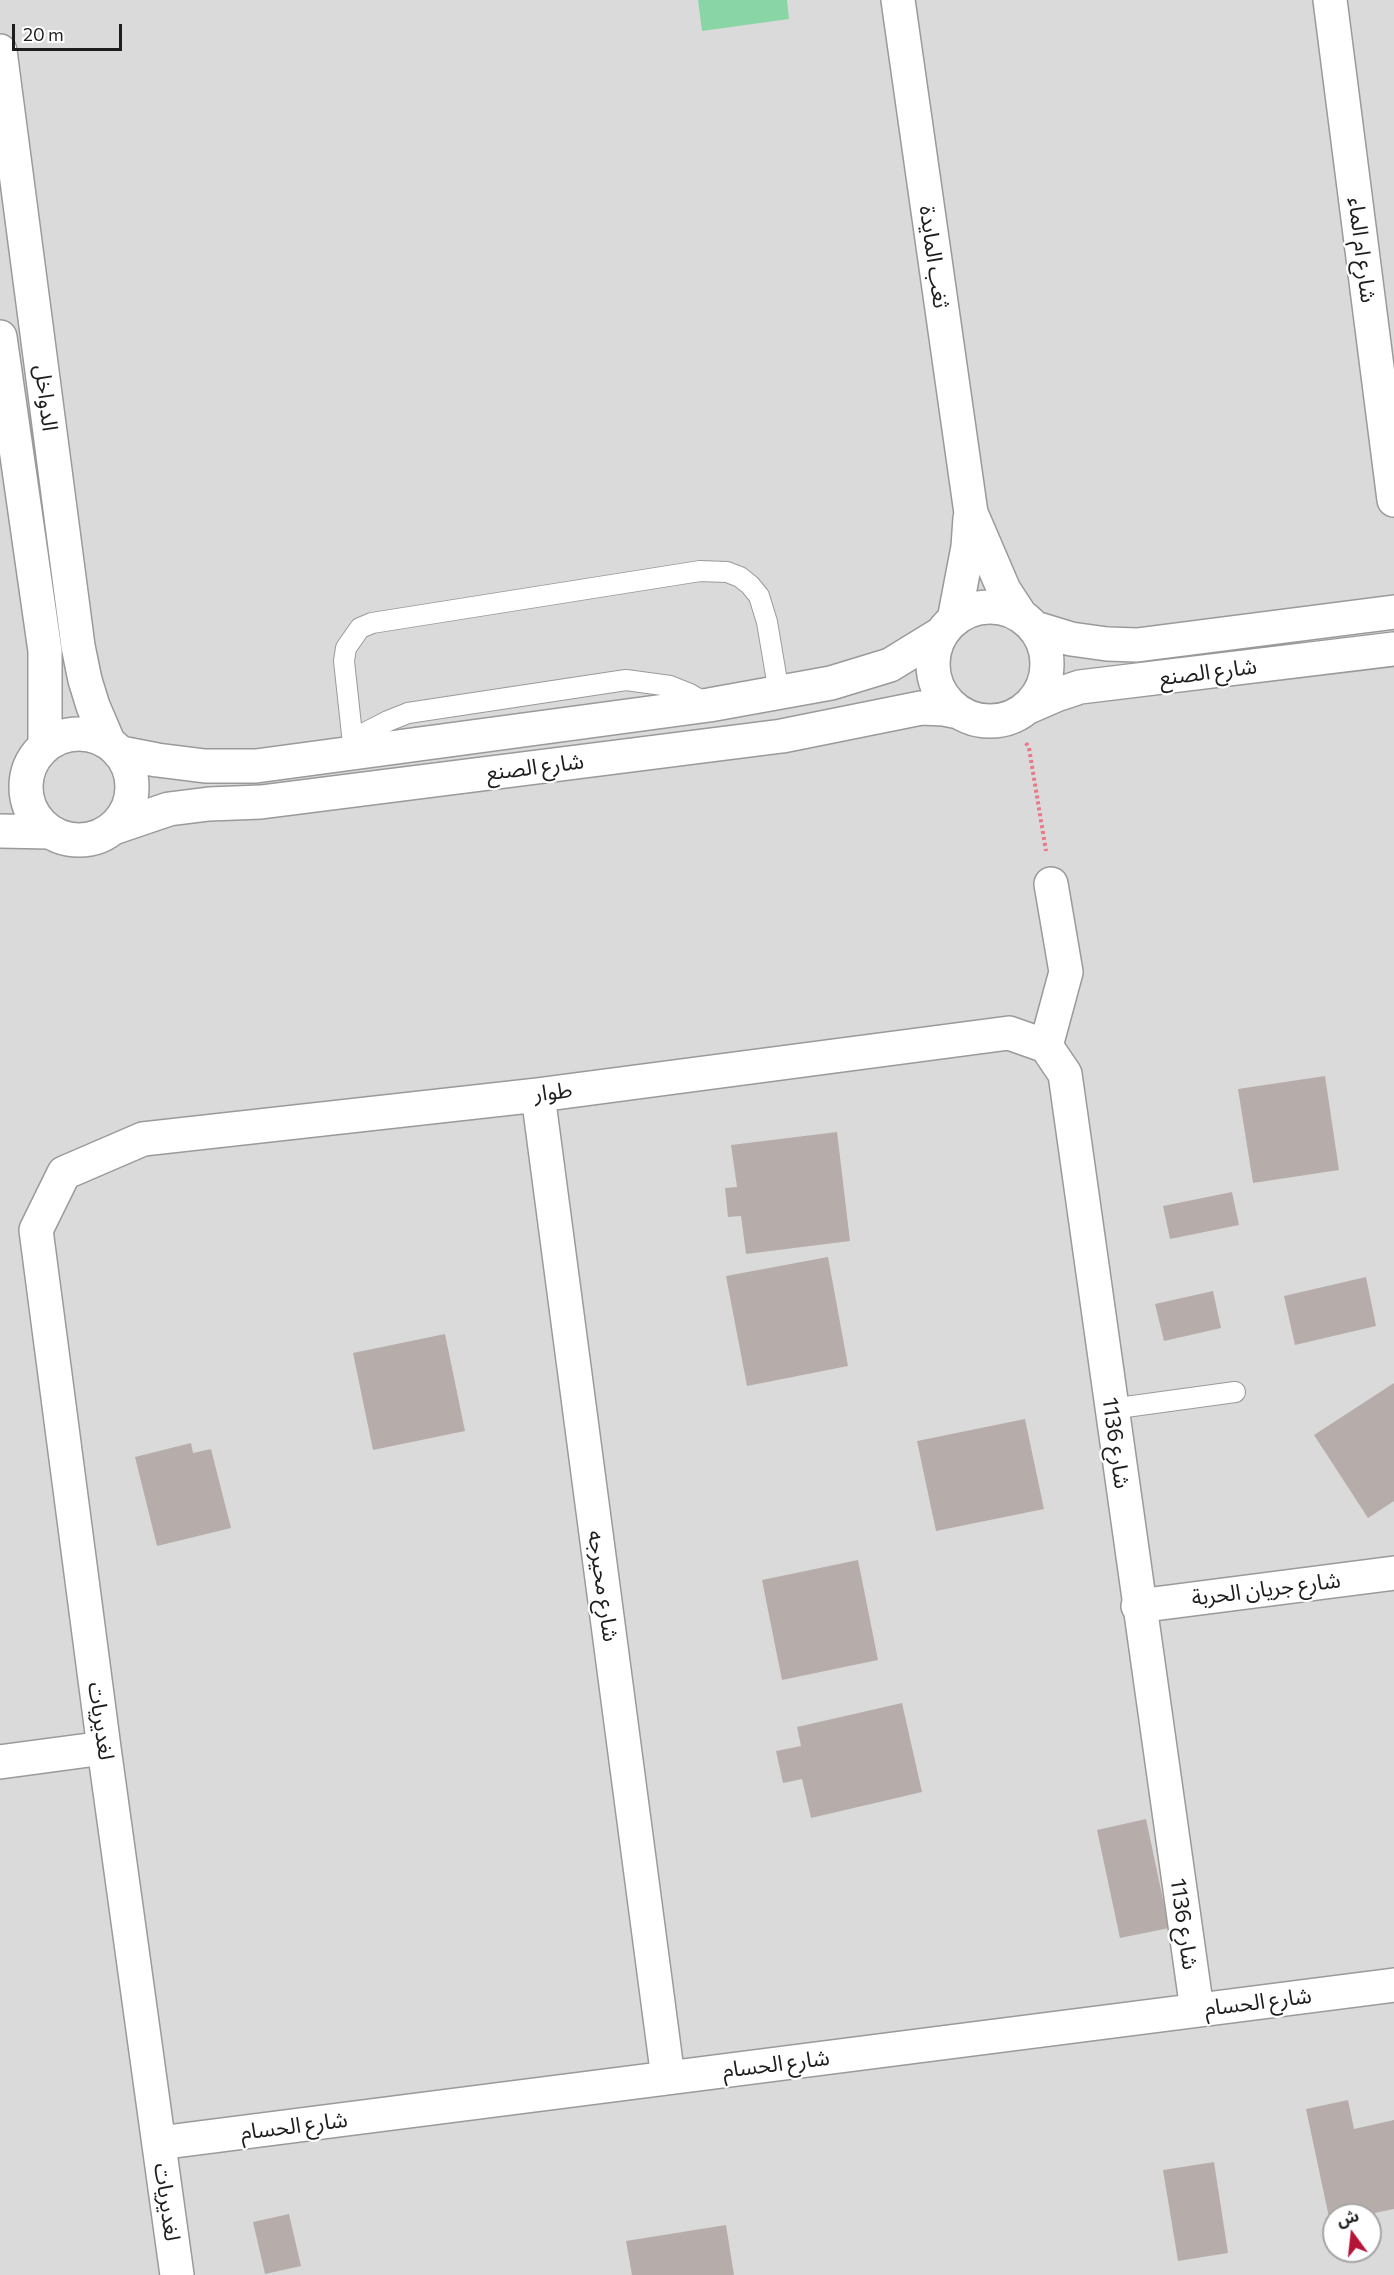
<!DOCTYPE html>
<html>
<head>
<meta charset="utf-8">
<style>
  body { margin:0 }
  #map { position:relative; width:1394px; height:2275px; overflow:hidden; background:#ede8e4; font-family:Commissioner,"Noto Sans Arabic",sans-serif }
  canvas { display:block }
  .north { position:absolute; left:1322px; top:2203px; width:60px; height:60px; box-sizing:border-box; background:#fff; border:2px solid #a5a5a5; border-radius:50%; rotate:345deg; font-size:16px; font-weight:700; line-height:24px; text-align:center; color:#1d1d1d }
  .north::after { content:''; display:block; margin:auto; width:21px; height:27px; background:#b6153a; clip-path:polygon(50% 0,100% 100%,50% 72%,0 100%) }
  .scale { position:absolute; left:12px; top:24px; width:110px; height:27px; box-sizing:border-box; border:3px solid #1d1d1d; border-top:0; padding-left:8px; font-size:18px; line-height:21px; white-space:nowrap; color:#1d1d1d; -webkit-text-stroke:4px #fff; paint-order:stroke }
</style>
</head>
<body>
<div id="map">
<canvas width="1394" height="2275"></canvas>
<div class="north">ش</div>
<div class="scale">20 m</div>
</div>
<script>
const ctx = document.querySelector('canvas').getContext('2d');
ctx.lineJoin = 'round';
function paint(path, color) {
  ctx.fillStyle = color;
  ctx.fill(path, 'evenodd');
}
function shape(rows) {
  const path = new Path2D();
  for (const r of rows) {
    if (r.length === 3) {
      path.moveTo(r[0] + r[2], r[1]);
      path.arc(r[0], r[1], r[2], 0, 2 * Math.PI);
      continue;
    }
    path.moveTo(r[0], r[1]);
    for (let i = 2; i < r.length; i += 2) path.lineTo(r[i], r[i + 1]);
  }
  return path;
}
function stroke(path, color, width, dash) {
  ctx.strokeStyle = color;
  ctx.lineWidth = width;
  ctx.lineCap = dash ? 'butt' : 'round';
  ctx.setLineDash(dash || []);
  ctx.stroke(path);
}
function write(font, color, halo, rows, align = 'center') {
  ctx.font = font + ' Commissioner,"Noto Sans Arabic",sans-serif';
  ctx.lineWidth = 4.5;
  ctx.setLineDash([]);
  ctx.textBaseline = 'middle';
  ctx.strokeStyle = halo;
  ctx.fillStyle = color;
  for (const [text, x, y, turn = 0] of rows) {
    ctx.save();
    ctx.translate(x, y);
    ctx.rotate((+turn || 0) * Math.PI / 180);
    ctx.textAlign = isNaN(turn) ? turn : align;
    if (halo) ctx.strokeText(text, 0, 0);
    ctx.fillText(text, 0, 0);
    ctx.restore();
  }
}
paint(shape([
  [0,0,1394,0,1394,2275,0,2275],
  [1334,2215,1370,2215,1370,2251,1334,2251]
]), '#dbdadb');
paint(shape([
  [698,0,787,0,789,19,702,31]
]), '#8ad5a6');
paint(shape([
  [1325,1076,1339,1170,1253,1183,1238,1089],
  [837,1132,850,1241,746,1254,741,1216,728,1217,725,1188,737,1187,731,1145],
  [1232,1192,1239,1225,1170,1239,1163,1206],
  [828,1257,848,1366,747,1386,726,1276],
  [1366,1277,1376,1326,1295,1345,1284,1296],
  [1213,1291,1221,1328,1164,1341,1155,1304],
  [445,1334,465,1431,373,1450,353,1353],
  [1394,1383,1394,1501,1368,1518,1314,1435],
  [1025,1419,1044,1509,936,1531,917,1441],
  [191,1443,193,1453,211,1449,231,1528,157,1546,135,1457],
  [858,1560,878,1660,782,1680,762,1580],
  [902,1703,922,1792,811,1818,802,1779,783,1783,776,1751,801,1746,797,1727],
  [1146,1819,1169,1928,1120,1938,1097,1830],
  [1348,2100,1354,2129,1394,2120,1394,2209,1365,2215,1334,2215,1334,2222,1330,2222,1306,2109],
  [1214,2162,1228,2253,1178,2261,1163,2170],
  [289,2214,301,2266,265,2274,253,2222],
  [726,2225,734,2275,632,2275,626,2241]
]), '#b6adaa');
const service = shape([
  [353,739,388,721,408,713,626,680,670,686,690,694,707,704],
  [354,753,344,661,346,648,360,628,372,623,700,571,727,572,740,577,750,585,759,596,767,622,779,693],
  [1111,1409,1235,1392]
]);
const minor = shape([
  [898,0,971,513,1004,590,1021,616],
  [1330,0,1394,500],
  [0,51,78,646,85,680,93,706,108,741],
  [0,337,45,651,45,745],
  [990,664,57],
  [954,620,968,547,970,518],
  [1035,628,1071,639,1107,644,1137,645,1394,612],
  [1026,708,1056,695,1080,687,1394,649],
  [79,787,53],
  [121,753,157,760,205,766,256,766,709,705,831,683,890,665,942,633],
  [113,828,169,809,209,804,261,802,782,736,921,708,944,709,959,712],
  [0,831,50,832],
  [1046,1046,1065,1074,1197,2010],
  [1046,1046,1066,972,1051,884],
  [538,1095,668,2078],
  [1138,1606,1394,1573],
  [0,1762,104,1748],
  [159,2143,1394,1985],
  [177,2275,104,1748,36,1230,64,1173,143,1139,538,1095,1009,1033,1046,1046]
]);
stroke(service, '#9a9a9a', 22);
stroke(minor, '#9a9a9a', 36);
stroke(shape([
  [1026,743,1029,748,1046,851]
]), '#eb7886', 4, [3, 3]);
stroke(service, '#fff', 20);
stroke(minor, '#fff', 33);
write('22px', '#1d1d1d', '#fff', [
  ["شارع ام الماء",1362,250,83],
  ["ثغب المايدة",934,257,82],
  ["الدواخل",46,398,83],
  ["شارع الصنع",1208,672,-7],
  ["شارع الصنع",535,767,-7],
  ["طوار",553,1092,-7],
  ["شارع 1136",1116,1443,82],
  ["شارع محيرجه",603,1586,82],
  ["شارع جريان الحربة",1266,1589,-7],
  ["لغديريات",101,1721,82],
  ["شارع 1136",1184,1924,82],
  ["شارع الحسام",1258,2002,-7],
  ["شارع الحسام",776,2064,-7],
  ["شارع الحسام",294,2126,-7],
  ["لغديريات",167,2202,82]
]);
</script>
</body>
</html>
